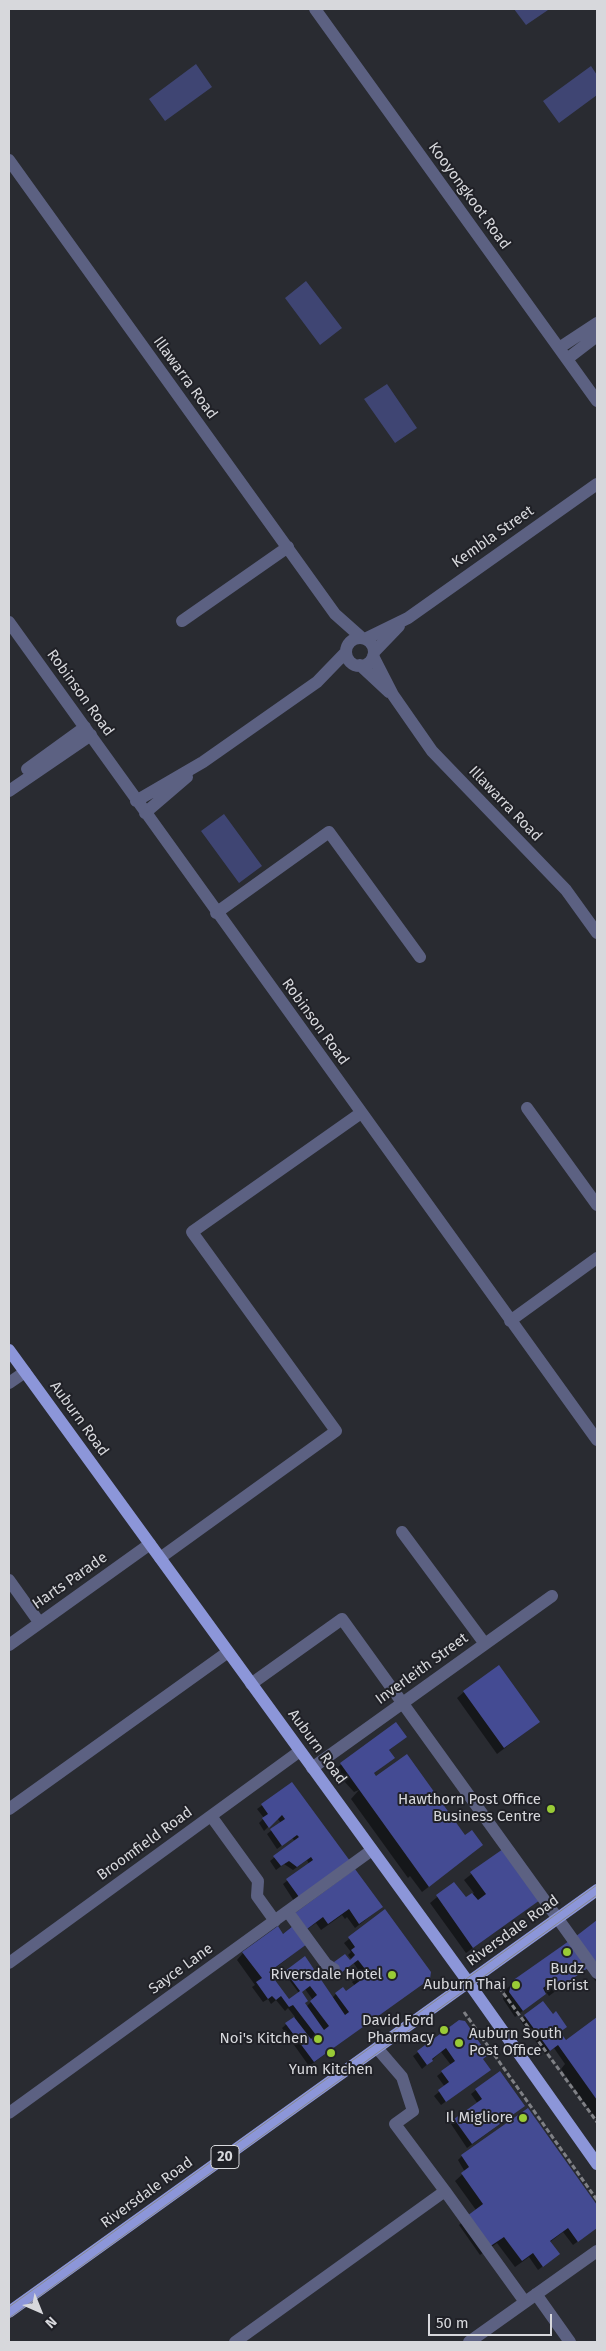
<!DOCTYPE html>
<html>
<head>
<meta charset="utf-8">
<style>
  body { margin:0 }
  #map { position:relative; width:606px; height:2351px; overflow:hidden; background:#292b31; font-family:"Fira Sans",sans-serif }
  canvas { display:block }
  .frame { position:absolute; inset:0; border:10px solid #d7d8dc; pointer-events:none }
  .north { position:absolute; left:15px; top:2286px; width:50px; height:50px; -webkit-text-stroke:4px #202127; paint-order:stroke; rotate:136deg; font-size:14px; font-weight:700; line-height:20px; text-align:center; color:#d7d8dc }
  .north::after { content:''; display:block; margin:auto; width:18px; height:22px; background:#d7d8dc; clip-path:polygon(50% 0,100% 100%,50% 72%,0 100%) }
  .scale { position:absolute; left:428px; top:2314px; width:124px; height:22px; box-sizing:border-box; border:2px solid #d7d8dc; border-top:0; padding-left:6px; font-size:15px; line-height:18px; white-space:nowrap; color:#d7d8dc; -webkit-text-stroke:4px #202127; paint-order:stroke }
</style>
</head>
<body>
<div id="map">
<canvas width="606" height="2351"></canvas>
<div class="frame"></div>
<div class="north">N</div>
<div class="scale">50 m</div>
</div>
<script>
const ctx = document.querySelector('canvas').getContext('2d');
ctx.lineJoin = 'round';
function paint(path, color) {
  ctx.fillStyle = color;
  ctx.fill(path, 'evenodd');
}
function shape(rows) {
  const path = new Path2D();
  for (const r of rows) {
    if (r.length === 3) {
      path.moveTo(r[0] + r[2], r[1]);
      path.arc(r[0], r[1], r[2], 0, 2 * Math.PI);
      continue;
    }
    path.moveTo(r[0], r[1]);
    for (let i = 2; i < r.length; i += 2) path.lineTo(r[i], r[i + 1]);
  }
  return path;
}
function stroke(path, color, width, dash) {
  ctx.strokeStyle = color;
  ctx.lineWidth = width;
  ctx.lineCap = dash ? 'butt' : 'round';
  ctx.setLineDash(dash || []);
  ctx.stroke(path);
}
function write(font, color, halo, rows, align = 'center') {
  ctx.font = font + ' "Fira Sans",sans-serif';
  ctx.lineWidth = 4;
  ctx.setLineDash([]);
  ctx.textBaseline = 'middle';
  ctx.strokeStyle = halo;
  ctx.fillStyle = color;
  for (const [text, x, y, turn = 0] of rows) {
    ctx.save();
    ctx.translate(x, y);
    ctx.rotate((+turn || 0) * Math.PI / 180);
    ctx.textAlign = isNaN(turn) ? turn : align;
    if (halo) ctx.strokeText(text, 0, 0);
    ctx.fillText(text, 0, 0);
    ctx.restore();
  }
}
paint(shape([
  [514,9,548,9,548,10,526,25],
  [196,64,212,87,165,121,149,99],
  [591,66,597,75,597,95,559,123,543,101],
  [306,281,342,328,320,345,285,298],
  [387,384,417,428,395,443,364,399],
  [224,814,262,866,239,883,201,831]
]), '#3f4573');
paint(shape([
  [464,1692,539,1722,497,1754,457,1698],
  [396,1724,406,1737,388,1751,393,1758,373,1774,475,1851,422,1892,410,1876,408,1878,351,1799,359,1790,354,1792,334,1770],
  [292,1784,348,1861,294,1901,283,1884,309,1864,307,1860,293,1870,284,1864,276,1870,270,1861,295,1841,292,1838,277,1849,267,1834,281,1823,277,1818,264,1831,259,1823,264,1818,257,1809],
  [502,1850,531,1906,466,1953,430,1903,454,1883,466,1899,474,1893,464,1880],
  [355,1871,382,1907,355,1928,347,1917,345,1919,342,1915,321,1930,316,1923,299,1935,306,1944,269,1973,289,2001,299,1993,284,1973,286,1971,332,1998,336,1994,345,1993,355,1986,352,1982,361,1974,353,1962,339,1973,333,1965,352,1960,348,1955,351,1952,344,1943,384,1911,429,1978,309,2066,282,2028,295,2017,288,2008,285,2011,276,2000,271,2004,268,1999,263,2002,252,1987,255,1985,237,1960,243,1953,282,1935],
  [305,1989,313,2000,306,2007,300,1993],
  [597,1922,597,1983,586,1968,549,1996,546,1992,515,2017,503,1999,506,1989],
  [543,2003,552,2015,566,2027,559,2033,565,2041,597,2019,597,2121,561,2069,565,2064,554,2048,545,2054,520,2020],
  [460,2022,489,2070,441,2105,434,2096,445,2087,437,2076,451,2065,441,2052,422,2069,413,2056],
  [476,2090,519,2110,467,2148,451,2124,478,2104,471,2094],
  [528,2110,597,2208,597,2227,573,2245,563,2232,550,2242,554,2258,538,2270,529,2257,515,2267,497,2243,480,2255,459,2225,476,2210,455,2181,465,2172,458,2160,462,2156]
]), '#0007');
paint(shape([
  [499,1665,540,1722,504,1748,463,1691],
  [396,1722,407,1737,389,1750,395,1758,374,1773,376,1776,407,1754,465,1835,472,1830,483,1845,429,1887,340,1763],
  [292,1782,350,1861,299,1897,286,1879,313,1860,311,1857,297,1867,289,1861,281,1866,273,1856,299,1837,297,1835,282,1846,270,1829,285,1819,282,1815,269,1828,262,1818,268,1814,261,1804],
  [503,1849,540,1900,473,1948,436,1895,454,1882,466,1897,472,1893,478,1900,486,1894,470,1872],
  [355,1869,383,1907,359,1924,349,1909,328,1924,323,1917,307,1929,295,1913],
  [385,1909,431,1972,430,1979,314,2062,285,2023,294,2017,311,2039,316,2035,293,2005,289,2007,281,1996,276,2000,272,1996,268,1999,256,1982,262,1978,242,1952,278,1926,283,1934,294,1925,307,1944,269,1972,289,1999,300,1991,285,1971,305,1956,345,2015,349,2012,335,1993,343,1987,346,1991,361,1980,358,1975,365,1969,358,1960,342,1972,334,1962,345,1954,350,1960,355,1955,351,1950,355,1947,348,1937],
  [310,1986,317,1995,310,2001,329,2026,324,2030,305,2003,308,2001,302,1992],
  [597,1920,597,1968,575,1937],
  [569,1941,588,1968,556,1990,550,1983,543,1988,546,1994,523,2011,509,1992,512,1981],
  [543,2001,553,2014,556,2011,567,2027,560,2032,566,2040,597,2017,597,2100,558,2045,550,2051,524,2015],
  [459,2020,465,2021,488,2055,483,2059,491,2070,446,2102,438,2090,449,2082,441,2071,455,2061,446,2048,432,2059,433,2061,427,2065,417,2051],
  [500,2071,525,2106,472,2144,454,2119,482,2099,475,2089],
  [528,2108,597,2205,597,2228,578,2242,568,2228,550,2241,560,2254,543,2267,533,2253,522,2261,504,2237,489,2247,467,2216,483,2204,461,2173,469,2167,461,2155]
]), '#444b93');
stroke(shape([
  [499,1987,597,2122],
  [464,2012,597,2200]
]), '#7f8085', 3, [5, 2.5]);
stroke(shape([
  [315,9,597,401],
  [9,160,335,614,362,638],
  [559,348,597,323],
  [567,359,597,336],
  [182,621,288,547],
  [9,622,597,1440],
  [360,652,14],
  [365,639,408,618,597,484],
  [374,652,399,626],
  [373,656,393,695,432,751,566,890,597,933],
  [360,665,389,692],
  [27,769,85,727],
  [9,791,91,735],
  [136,801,203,762,317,682,346,652],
  [145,813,187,777],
  [216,913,329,832,420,957],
  [527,1108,597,1205],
  [510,1321,597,1258],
  [9,1383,25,1372],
  [402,1532,485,1644],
  [160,1558,336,1431,192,1232,361,1113],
  [9,1580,39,1622],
  [9,1645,150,1544],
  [251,1684,342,1619,597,1973],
  [312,1768,552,1596],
  [9,1809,228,1652],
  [211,1816,258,1881,257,1896,275,1921],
  [288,1912,326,1964,334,1969],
  [9,1963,300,1751],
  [377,2048,402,2077,413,2111,395,2124,445,2191],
  [9,2113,372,1850],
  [536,2294,570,2342],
  [235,2342,445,2191,525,2302],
  [469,2342,597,2251]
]), '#5c6182', 12);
stroke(shape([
  [9,1350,466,1979,597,2164],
  [9,2312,597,1890]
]), '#8c96d9', 12);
stroke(shape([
  [9,2307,597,1885],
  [9,2318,597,1895]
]), '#898b90', 1);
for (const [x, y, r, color] of [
  [551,1809,5,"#99cb36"],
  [567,1952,5,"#99cb36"],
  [392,1975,5,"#99cb36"],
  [516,1985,5,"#99cb36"],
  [444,2030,5,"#99cb36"],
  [318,2039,5,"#99cb36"],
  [459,2043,5,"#99cb36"],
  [331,2053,5,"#99cb36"],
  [523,2118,5,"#99cb36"]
]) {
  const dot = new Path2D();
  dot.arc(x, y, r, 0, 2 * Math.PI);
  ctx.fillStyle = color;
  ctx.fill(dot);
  stroke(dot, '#202127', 2);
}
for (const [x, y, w] of [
  [225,2157,28]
]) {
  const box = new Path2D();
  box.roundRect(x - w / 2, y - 11.5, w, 23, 4);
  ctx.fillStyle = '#202127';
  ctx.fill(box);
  stroke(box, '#d7d8dc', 1);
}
write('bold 14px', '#d7d8dc', null, [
  ["20",225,2157]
]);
write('15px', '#d7d8dc', '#202127', [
  ["Kooyongkoot Road",469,196,54],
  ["Illawarra Road",185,378,54],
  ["Kembla Street",493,537,-35],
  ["Robinson Road",80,693,54],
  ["Illawarra Road",505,804,46],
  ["Robinson Road",315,1022,54],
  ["Auburn Road",79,1419,54],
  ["Harts Parade",70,1581,-35],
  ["Inverleith Street",422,1669,-36],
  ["Auburn Road",317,1747,54],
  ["Broomfield Road",145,1844,-36],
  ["Riversdale Road",513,1931,-36],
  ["Sayce Lane",181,1969,-36],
  ["Riversdale Road",147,2193,-36]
]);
write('15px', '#d7d8dc', '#202127', [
  ["Hawthorn Post Office",541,1800],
  ["Business Centre",541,1817],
  ["Budz",567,1969,"center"],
  ["Florist",567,1986,"center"],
  ["Riversdale Hotel",382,1975],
  ["Auburn Thai",506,1985],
  ["David Ford",434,2021],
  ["Pharmacy",434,2038],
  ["Auburn South",469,2034,"left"],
  ["Post Office",469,2051,"left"],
  ["Noi's Kitchen",308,2039],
  ["Yum Kitchen",331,2070,"center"],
  ["Il Migliore",513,2118]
], 'right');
</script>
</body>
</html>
